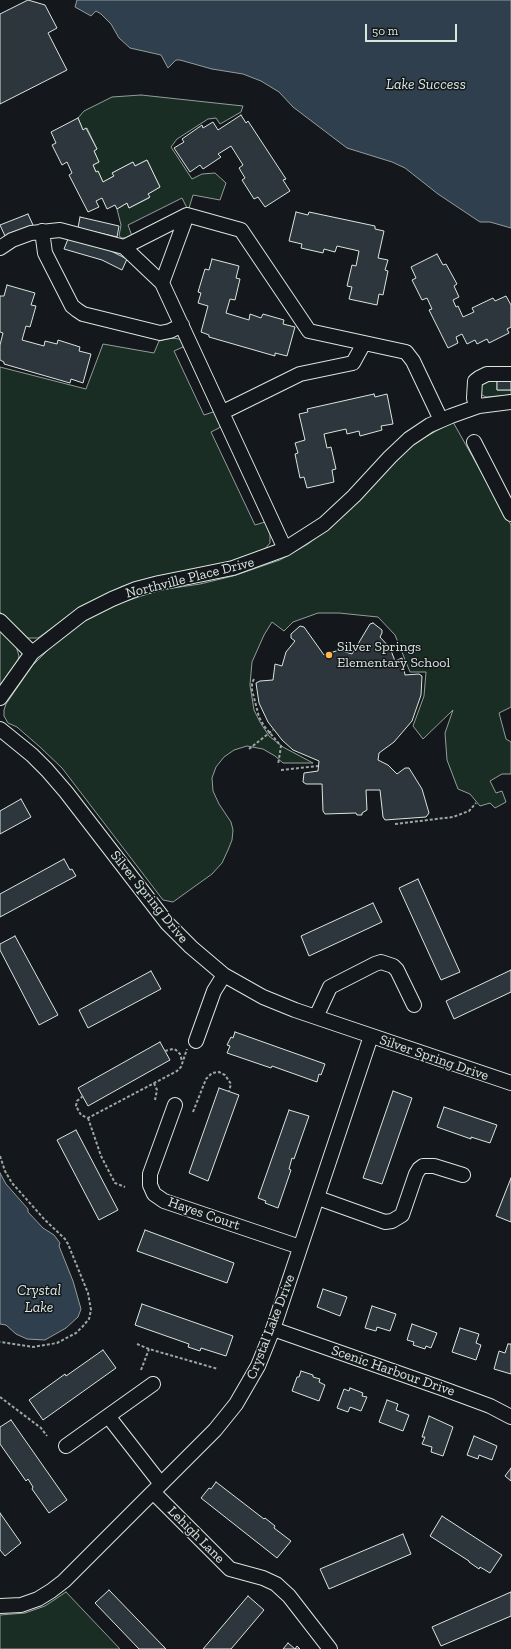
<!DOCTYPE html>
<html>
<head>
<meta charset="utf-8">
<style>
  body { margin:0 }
  #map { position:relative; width:511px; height:1649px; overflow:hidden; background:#14181c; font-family:"Zilla Slab",serif }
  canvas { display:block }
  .scale { position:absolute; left:365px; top:24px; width:92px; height:18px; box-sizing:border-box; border:2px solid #d8e6dc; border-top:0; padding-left:5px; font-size:12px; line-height:14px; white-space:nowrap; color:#d8e6dc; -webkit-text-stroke:3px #14181c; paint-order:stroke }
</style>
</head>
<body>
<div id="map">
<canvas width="511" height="1649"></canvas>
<div class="scale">50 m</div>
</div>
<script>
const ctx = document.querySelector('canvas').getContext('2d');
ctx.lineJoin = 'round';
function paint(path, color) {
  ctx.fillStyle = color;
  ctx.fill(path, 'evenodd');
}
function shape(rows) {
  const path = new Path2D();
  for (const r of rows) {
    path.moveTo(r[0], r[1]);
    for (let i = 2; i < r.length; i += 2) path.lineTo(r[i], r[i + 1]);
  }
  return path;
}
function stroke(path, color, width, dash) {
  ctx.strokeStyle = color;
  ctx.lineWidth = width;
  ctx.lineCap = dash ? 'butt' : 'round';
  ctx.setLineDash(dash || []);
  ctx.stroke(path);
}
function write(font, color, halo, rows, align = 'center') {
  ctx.font = font + ' "Zilla Slab",serif';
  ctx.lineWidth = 3;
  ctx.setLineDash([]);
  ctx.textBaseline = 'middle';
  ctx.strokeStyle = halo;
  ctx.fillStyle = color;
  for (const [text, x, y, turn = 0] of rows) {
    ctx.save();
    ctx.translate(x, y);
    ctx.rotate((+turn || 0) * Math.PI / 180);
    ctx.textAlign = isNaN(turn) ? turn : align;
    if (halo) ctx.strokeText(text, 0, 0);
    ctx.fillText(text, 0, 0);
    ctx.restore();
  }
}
const green = shape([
  [141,95,243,106,241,112,220,124,216,118,208,119,177,139,171,147,192,179,202,174,215,173,226,183,220,200,193,195,189,208,187,208,182,198,128,225,132,236,131,238,122,238,119,236,121,225,117,209,127,203,129,208,149,198,148,194,160,187,147,160,135,166,133,162,112,173,114,176,103,182,98,171,96,172,93,165,99,162,94,151,97,149,87,128,83,130,78,118,84,111,112,97,141,95],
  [172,338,179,339,184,343,183,347,174,351,204,415,213,412,216,413,221,425,219,428,211,432,255,525,265,522,270,534,270,543,264,550,222,564,153,577,123,586,82,606,38,638,28,638,0,612,0,367,86,389,103,344,154,353,159,341,172,338],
  [497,380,497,390,511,390,511,395,486,397,482,395,479,391,480,386,483,382,497,380],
  [453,422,511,525,511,707,499,713,506,739,511,742,511,774,502,774,490,781,496,793,502,791,506,802,495,808,490,803,480,806,470,794,458,789,447,760,445,733,453,710,423,739,413,726,424,696,426,672,410,672,395,635,378,617,339,613,318,613,293,622,284,631,272,622,264,635,252,662,250,685,254,710,260,722,269,736,283,747,313,763,283,763,275,756,263,749,247,746,234,750,224,757,216,767,212,778,213,791,219,804,231,822,233,830,232,840,228,850,222,863,212,874,173,902,163,900,62,768,40,747,17,727,8,723,4,716,4,710,6,704,32,666,57,641,84,621,120,603,160,590,200,584,233,576,280,560,308,544,334,524,411,446,425,437,453,422],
  [0,631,16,646,19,656,18,660,0,685,0,631],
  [66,1592,120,1649,0,1649,0,1615,25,1613,45,1606,66,1592]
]);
paint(green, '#1a2d24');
stroke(green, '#939e99', 1);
const water = shape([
  [77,0,511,0,511,228,490,222,480,222,438,194,405,168,392,162,347,148,293,107,279,92,261,81,243,74,212,69,180,60,176,60,168,68,161,55,130,48,119,38,111,24,101,14,96,11,91,16,75,7,77,0],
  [0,1173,6,1184,28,1209,28,1212,43,1228,54,1235,60,1243,59,1246,73,1281,81,1309,78,1317,66,1328,45,1340,27,1339,16,1334,6,1325,0,1324,0,1173]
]);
paint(water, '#2f3f4d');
stroke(water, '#939e99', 1);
const building = shape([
  [28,0,45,5,57,28,48,33,67,70,0,104,0,14,28,0],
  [241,115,246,123,248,121,286,179,283,180,290,191,265,207,258,197,254,199,242,180,245,178,239,168,243,165,231,146,218,154,221,157,203,169,200,165,190,172,174,148,184,142,182,139,202,125,203,128,213,122,218,130,241,115],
  [78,118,83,130,86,128,97,149,94,151,99,162,93,165,96,172,98,171,103,182,114,176,112,173,133,162,135,166,147,160,160,187,148,194,150,197,129,208,127,203,117,209,115,205,107,209,102,198,96,201,99,207,88,212,69,175,72,173,67,162,62,165,52,145,56,143,51,132,78,118],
  [296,212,308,215,309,212,375,226,375,229,384,231,378,258,388,260,385,270,388,271,383,295,379,294,377,305,349,299,352,287,347,286,352,265,356,266,359,251,337,246,335,252,324,249,323,253,301,248,302,244,289,241,296,212],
  [28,214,33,225,5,236,0,225,28,214],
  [80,217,119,226,117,237,78,228,80,217],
  [68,239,107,249,127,259,122,270,102,260,64,249,68,239],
  [437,254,443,265,446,264,457,284,454,286,459,297,453,300,456,307,458,306,463,317,474,312,472,308,493,298,495,301,506,296,511,305,511,327,507,329,509,333,489,343,487,339,477,344,475,340,467,344,462,334,456,337,458,343,448,348,429,310,432,309,427,298,422,300,412,280,416,278,411,267,437,254],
  [212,259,239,266,236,278,240,279,235,300,230,299,226,313,249,320,250,314,261,318,263,314,284,320,283,324,295,327,287,356,275,353,275,356,209,337,209,335,201,332,208,306,198,303,201,293,198,292,205,269,209,270,212,259],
  [7,285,35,293,31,305,36,306,30,327,26,326,22,340,44,346,45,341,57,344,58,340,80,347,79,351,91,354,83,383,71,379,70,383,4,364,4,362,0,360,0,345,3,333,0,332,0,296,4,296,7,285],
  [497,380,511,380,511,390,497,390,497,380],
  [374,394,375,397,387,394,393,424,381,426,382,430,360,436,359,431,347,434,346,429,324,434,327,448,331,447,336,469,332,470,334,482,307,488,304,477,300,478,295,454,298,453,295,443,305,440,299,414,308,412,307,409,374,394],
  [373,623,382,630,382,633,380,637,390,648,395,661,402,658,405,675,419,674,422,676,421,695,412,721,394,742,379,753,378,760,388,765,397,774,405,768,409,768,422,789,429,813,426,817,385,820,383,817,380,790,366,790,367,810,362,813,362,815,357,815,356,813,325,814,323,811,322,784,306,784,303,782,304,773,318,771,319,761,293,750,282,740,268,722,259,703,256,683,260,681,273,680,275,664,282,666,286,652,295,641,291,638,291,634,300,626,304,627,324,655,339,650,352,654,370,624,373,623],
  [21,799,31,817,0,834,0,811,21,799],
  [64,859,70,870,72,869,76,876,0,917,0,894,64,859],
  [418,879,460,972,441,980,399,888,418,879],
  [373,903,382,922,309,956,301,936,373,903],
  [15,936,58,1015,39,1025,0,950,0,944,15,936],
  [511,970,511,992,454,1019,446,1001,511,970],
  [151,971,161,989,88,1028,79,1010,151,971],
  [235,1032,325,1064,321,1075,319,1074,317,1082,272,1066,271,1068,227,1053,230,1046,227,1045,231,1037,233,1038,235,1032],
  [160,1042,170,1060,88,1106,78,1088,160,1042],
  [219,1088,239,1095,208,1181,189,1173,219,1088],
  [393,1091,412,1098,382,1184,363,1178,393,1091],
  [444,1107,497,1125,490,1143,471,1137,471,1139,437,1127,444,1107],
  [289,1110,309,1116,294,1159,292,1158,289,1169,291,1170,278,1208,265,1203,266,1201,258,1198,289,1110],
  [76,1130,118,1210,99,1220,57,1140,76,1130],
  [511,1178,511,1222,496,1216,511,1178],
  [145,1230,234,1263,227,1283,137,1251,145,1230],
  [323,1289,347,1297,340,1316,317,1307,323,1289],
  [142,1304,233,1336,226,1356,201,1348,200,1351,188,1347,189,1344,135,1325,142,1304],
  [372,1306,396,1314,390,1331,377,1327,376,1331,365,1328,372,1306],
  [412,1324,437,1333,431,1348,426,1346,425,1349,413,1345,414,1342,407,1340,412,1324],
  [460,1328,479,1334,476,1343,481,1345,476,1360,452,1352,460,1328],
  [508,1344,511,1344,511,1374,494,1369,499,1351,505,1353,508,1344],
  [103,1350,116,1368,43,1420,29,1400,65,1374,66,1376,103,1350],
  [301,1371,313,1375,313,1377,320,1379,319,1382,325,1385,319,1401,292,1391,297,1377,299,1377,301,1371],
  [350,1388,363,1393,362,1396,367,1397,361,1411,350,1407,348,1412,337,1408,344,1389,349,1391,350,1388],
  [387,1400,398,1404,396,1410,409,1415,403,1431,379,1422,387,1400],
  [429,1416,453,1427,443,1456,431,1452,432,1447,422,1444,425,1437,422,1437,429,1416],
  [11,1420,67,1500,49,1513,32,1489,33,1487,28,1479,26,1481,0,1444,0,1427,11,1420],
  [474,1436,497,1446,492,1460,479,1455,478,1459,467,1455,474,1436],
  [511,1468,511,1481,505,1476,511,1468],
  [216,1482,264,1519,265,1518,275,1526,274,1528,291,1541,277,1558,201,1498,209,1488,211,1489,216,1482],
  [0,1513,21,1543,5,1556,0,1550,0,1513],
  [442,1516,502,1555,490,1573,480,1567,479,1569,469,1562,469,1561,430,1536,442,1516],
  [403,1534,411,1554,329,1589,320,1569,403,1534],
  [109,1590,166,1649,139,1649,95,1603,109,1590],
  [511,1592,511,1616,441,1646,432,1627,511,1592],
  [248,1596,264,1610,231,1649,203,1649,248,1596],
  [288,1643,295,1649,297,1646,300,1649,283,1649,288,1643]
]);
paint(building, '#2c363c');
stroke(building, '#d8e6dc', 1);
const minor = shape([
  [42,231,45,253,72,306,77,310,83,314,160,333,170,331,182,325],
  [124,247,187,215,241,230,309,331,406,352,413,361,441,420],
  [0,248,12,240,31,233,60,230,124,247,162,283,285,549],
  [162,283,187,215],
  [476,407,474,398,475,381,479,378,487,374,511,374],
  [223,412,300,374,353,363,364,343],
  [474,442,511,514],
  [0,621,32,653],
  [0,698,32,653,82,614,112,599,136,589,159,583,233,568,285,549,324,524,354,496,390,457,409,439,430,425,451,416,479,406,511,402],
  [0,729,32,755,47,770,66,792,167,923,191,947,224,975,263,997,295,1010,511,1083],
  [316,1017,330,987,375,964,381,962,393,966,397,970,414,1005],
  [196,1041,214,991,224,975],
  [175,1105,150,1174,150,1185,154,1194,164,1201,300,1247],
  [318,1198,385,1222,392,1221,402,1215,416,1174,419,1169,423,1166,434,1166,463,1175],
  [273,1329,444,1389,490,1406,511,1417],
  [108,1416,161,1484],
  [66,1446,153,1384],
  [153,1492,230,1569,263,1578,276,1584,289,1596,330,1649],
  [0,1606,21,1605,38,1599,51,1591,64,1581,215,1430,236,1404,258,1366,273,1329,371,1036]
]);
stroke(minor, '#d8e6dc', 16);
stroke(shape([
  [254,679,252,683,252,690,259,717,264,726,281,746,278,765],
  [249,749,273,730],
  [281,770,318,766],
  [395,824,453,817,469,811,476,803],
  [165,1051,173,1049,176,1050,180,1054,182,1061],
  [154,1083,157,1090,155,1100],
  [83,1096,77,1101,76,1106,81,1115,88,1118,177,1071,181,1067,187,1049],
  [193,1112,206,1079,212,1073,219,1072,225,1075,231,1084,229,1091],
  [88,1118,101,1156,115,1183,125,1187],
  [0,1156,5,1171,12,1183,45,1220,65,1239,68,1244,88,1293,91,1310,89,1319,83,1326,76,1333,57,1343,33,1347,0,1342],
  [137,1344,149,1349,218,1369],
  [141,1370,149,1349],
  [0,1397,41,1428,47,1436]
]), '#9da8a2', 2, [3, 2]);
stroke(minor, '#14181c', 14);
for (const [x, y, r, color] of [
  [329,655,4,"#ffb74d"]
]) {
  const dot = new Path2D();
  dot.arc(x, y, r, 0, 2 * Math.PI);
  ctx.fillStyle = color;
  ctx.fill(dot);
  stroke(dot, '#14181c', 1.5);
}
write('14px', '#d8e6dc', '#14181c', [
  ["Northville Place Drive",190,578,-14],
  ["Silver Spring Drive",149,897,51],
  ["Silver Spring Drive",434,1058,19],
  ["Hayes Court",204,1214,19],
  ["Crystal Lake Drive",271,1327,-69],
  ["Scenic Harbour Drive",393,1371,19],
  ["Lehigh Lane",196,1535,45]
]);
write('14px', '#d8e6dc', '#14181c', [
  ["Silver Springs",337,647],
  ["Elementary School",337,663]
], 'left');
write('italic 15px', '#d8e6dc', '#14181c', [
  ["Lake Success",426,85],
  ["Crystal",39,1291],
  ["Lake",39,1308]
]);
</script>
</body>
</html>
